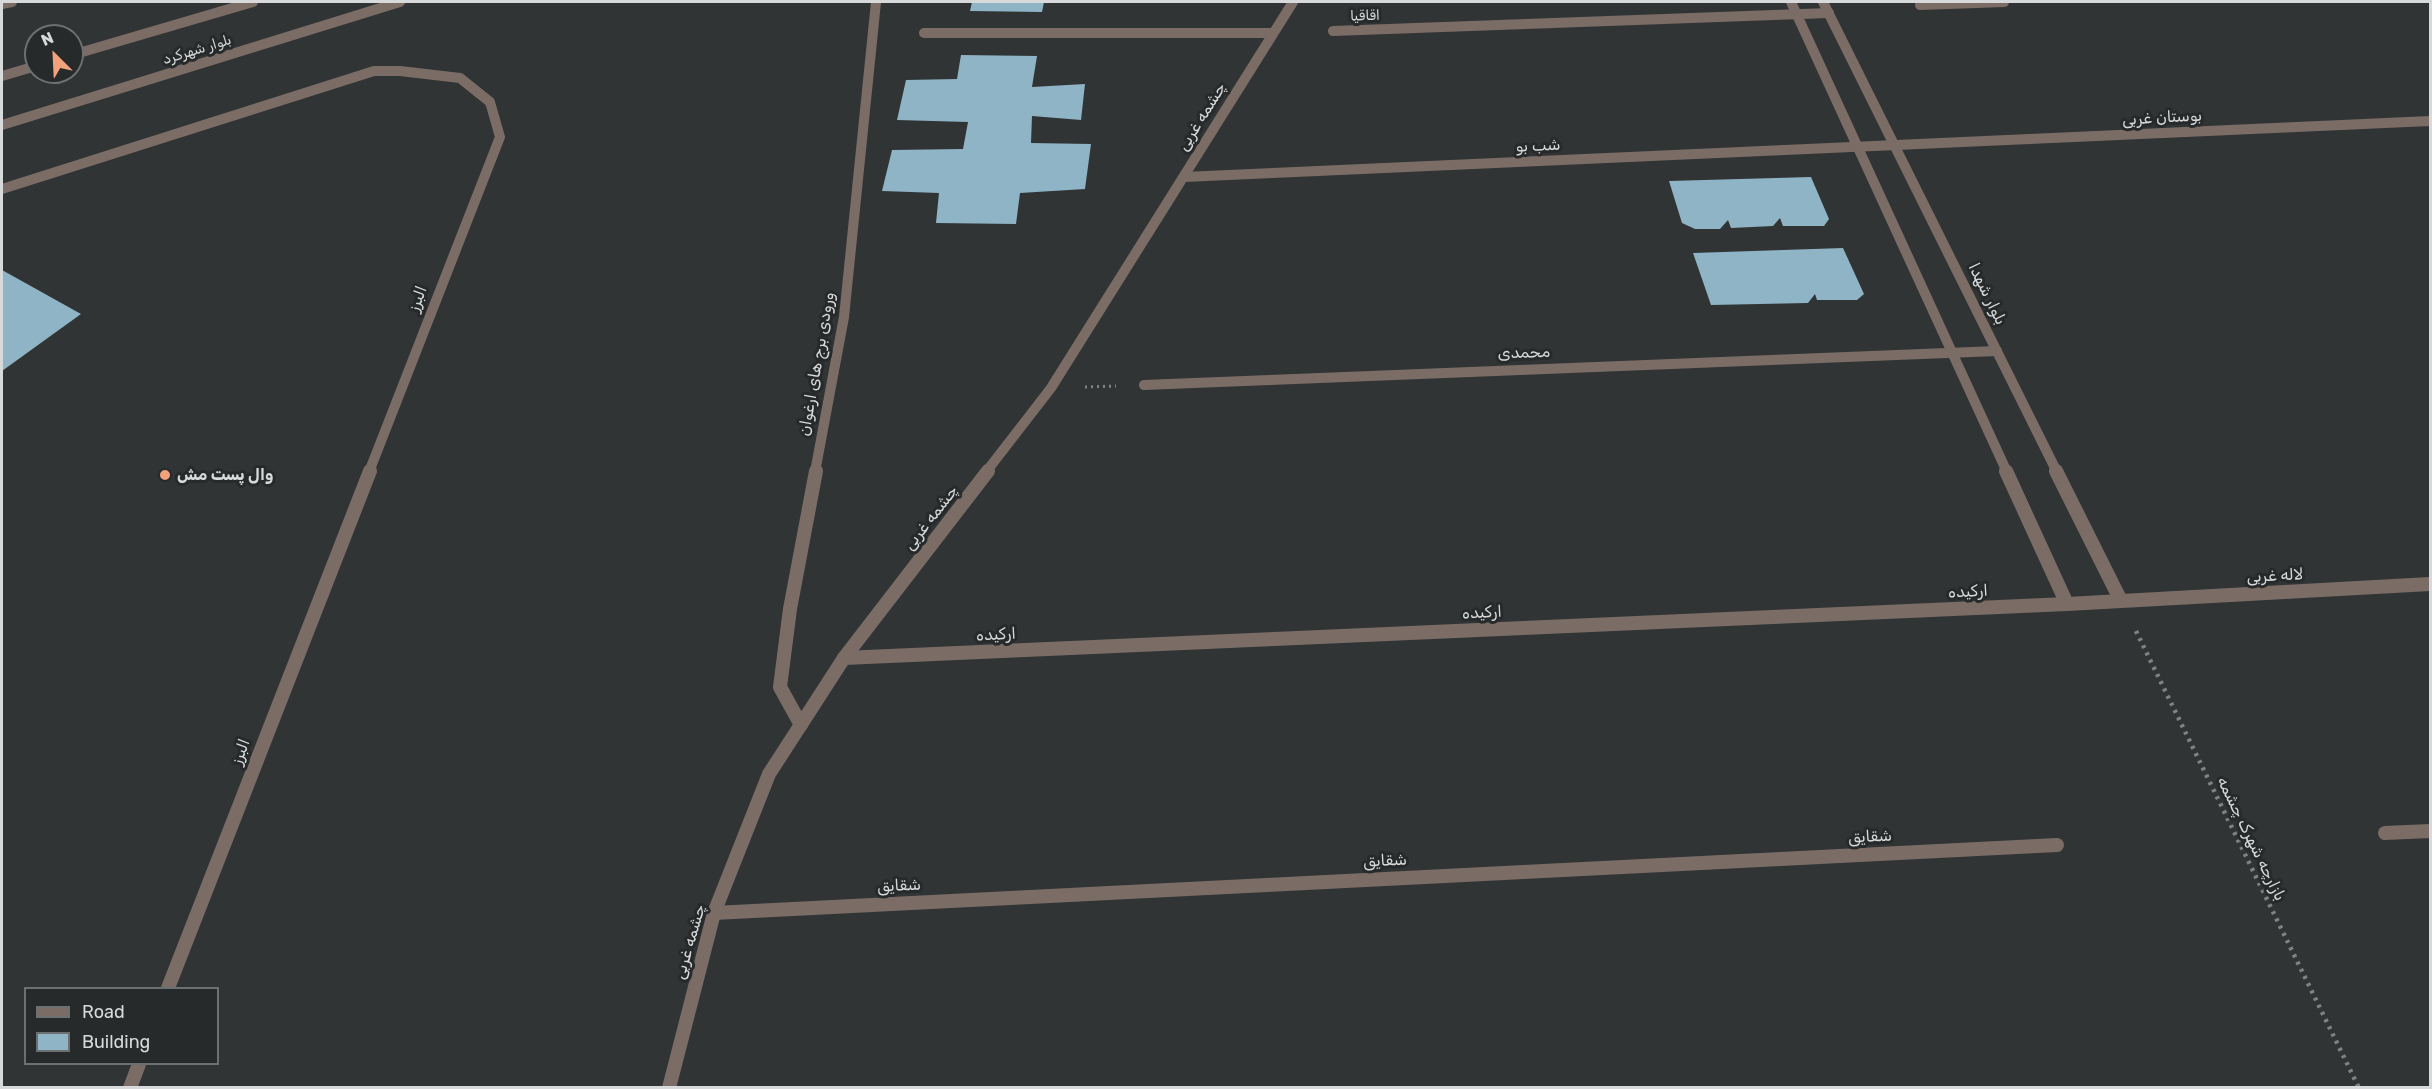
<!DOCTYPE html>
<html>
<head>
<meta charset="utf-8">
<style>
  body { margin:0 }
  #map { position:relative; width:2432px; height:1089px; overflow:hidden; background:#313435; font-family:Rubik,sans-serif }
  canvas { display:block }
  .frame { position:absolute; inset:0; border:3px solid #d7d9da; pointer-events:none }
  .legend { position:absolute; left:24px; top:987px; width:195px; height:78px; box-sizing:border-box; background:#272a2b; border:2px solid #6d7071; margin:0; padding:8px 10px; list-style:none; font-size:18px; color:#d7d9da }
  .legend li { display:flex; align-items:center; gap:12px; height:30px }
  .legend b { width:30px; border:2px solid #6d7071 }
  .north { position:absolute; left:24px; top:24px; width:60px; height:60px; box-sizing:border-box; background:#272a2b; border:2px solid #6d7071; border-radius:50%; rotate:336deg; font-size:16px; font-weight:700; line-height:24px; text-align:center; color:#d7d9da }
  .north::after { content:''; display:block; margin:auto; width:21px; height:27px; background:#f1a17b; clip-path:polygon(50% 0,100% 100%,50% 72%,0 100%) }
</style>
</head>
<body>
<div id="map">
<canvas width="2432" height="1089"></canvas>
<div class="frame"></div>
<ul class="legend">
<li><b style="height:8px;background:#7b6d66"></b>Road</li>
<li><b style="height:16px;background:#8fb4c5"></b>Building</li>
</ul>
<div class="north">N</div>
</div>
<script>
const ctx = document.querySelector('canvas').getContext('2d');
ctx.lineJoin = 'round';
function paint(path, color) {
  ctx.fillStyle = color;
  ctx.fill(path, 'evenodd');
}
function shape(rows) {
  const path = new Path2D();
  for (const r of rows) {
    path.moveTo(r[0], r[1]);
    for (let i = 2; i < r.length; i += 2) path.lineTo(r[i], r[i + 1]);
  }
  return path;
}
function stroke(path, color, width, dash) {
  ctx.strokeStyle = color;
  ctx.lineWidth = width;
  ctx.lineCap = dash ? 'butt' : 'round';
  ctx.setLineDash(dash || []);
  ctx.stroke(path);
}
function write(font, color, halo, rows, align = 'center') {
  ctx.font = font + ' Rubik,"Noto Naskh Arabic",sans-serif';
  ctx.lineWidth = 6;
  ctx.setLineDash([]);
  ctx.textBaseline = 'middle';
  ctx.strokeStyle = halo;
  ctx.fillStyle = color;
  for (const [text, x, y, turn = 0] of rows) {
    ctx.save();
    ctx.translate(x, y);
    ctx.rotate((+turn || 0) * Math.PI / 180);
    ctx.textAlign = isNaN(turn) ? turn : align;
    if (halo) ctx.strokeText(text, 0, 0);
    ctx.fillText(text, 0, 0);
    ctx.restore();
  }
}
paint(shape([
  [972,2,1044,2,1042,12,970,11],
  [961,55,1037,56,1032,87,1085,84,1081,120,1032,116,1031,143,1091,144,1085,189,1020,193,1016,224,936,223,939,193,882,191,892,150,963,149,968,122,897,120,906,80,957,79],
  [1811,177,1829,219,1824,226,1783,226,1780,218,1773,226,1731,228,1728,220,1720,229,1695,229,1682,223,1669,181],
  [1843,248,1864,294,1857,300,1817,300,1815,294,1808,303,1711,305,1693,253],
  [2,270,81,314,2,371]
]), '#8fb4c5');
stroke(shape([
  [1085,387,1116,386]
]), '#808283', 3, [2, 4]);
stroke(shape([
  [2136,631,2359,1088]
]), '#808283', 4.5, [3, 5]);
stroke(shape([
  [2,4,12,2],
  [1920,5,2004,2],
  [1333,31,1829,13],
  [924,33,1273,33],
  [1184,177,2430,121],
  [2,189,374,71,400,71,460,78,490,102,500,137,369,472],
  [1144,385,1997,351],
  [815,472,844,317,876,2]
]), '#7b6d66', 10);
stroke(shape([
  [844,658,2067,604,2430,584],
  [801,725,780,687,790,609,816,471],
  [2385,833,2430,831],
  [714,913,2057,845],
  [168,988,370,471],
  [130,1088,139,1064]
]), '#7b6d66', 14);
stroke(shape([
  [1791,2,2007,472],
  [1823,2,2057,472],
  [72,55,253,2],
  [2,76,36,66],
  [2,125,400,2],
  [986,472,1051,388,1293,2]
]), '#7b6d66', 10);
stroke(shape([
  [2006,471,2067,604],
  [2056,471,2121,601],
  [669,1088,714,913,769,774,844,658,988,471]
]), '#7b6d66', 14);
for (const [x, y, r, color] of [
  [165,475,6,"#f1a17b"]
]) {
  const dot = new Path2D();
  dot.arc(x, y, r, 0, 2 * Math.PI);
  ctx.fillStyle = color;
  ctx.fill(dot);
  stroke(dot, '#272a2b', 2);
}
write('14px', '#d7d9da', '#272a2b', [
  ["اقاقیا",1365,16,-2],
  ["بلوار شهرکرد",197,50,-17]
]);
write('16px', '#d7d9da', '#272a2b', [
  ["چشمه غربی",1202,117,-58],
  ["بوستان غربی",2162,118,-3],
  ["شب بو",1538,146,-3],
  ["بلوار شهدا",1987,294,64],
  ["البرز",418,299,-69],
  ["محمدی",1524,353,-2],
  ["ورودی برج های ارغوان",817,364,-80],
  ["چشمه غربی",931,518,-52],
  ["لاله غربی",2275,576,-3],
  ["ارکیده",1968,592,-3],
  ["ارکیده",1482,613,-3],
  ["ارکیده",996,635,-3],
  ["البرز",241,752,-69],
  ["شقایق",1870,837,-3],
  ["بازارچه شهرک چشمه",2251,839,64],
  ["شقایق",1385,861,-3],
  ["شقایق",899,886,-3],
  ["چشمه غربی",690,942,-74]
]);
write('bold 16px', '#d7d9da', '#272a2b', [
  ["وال پست مش",177,475]
], 'left');
</script>
</body>
</html>
